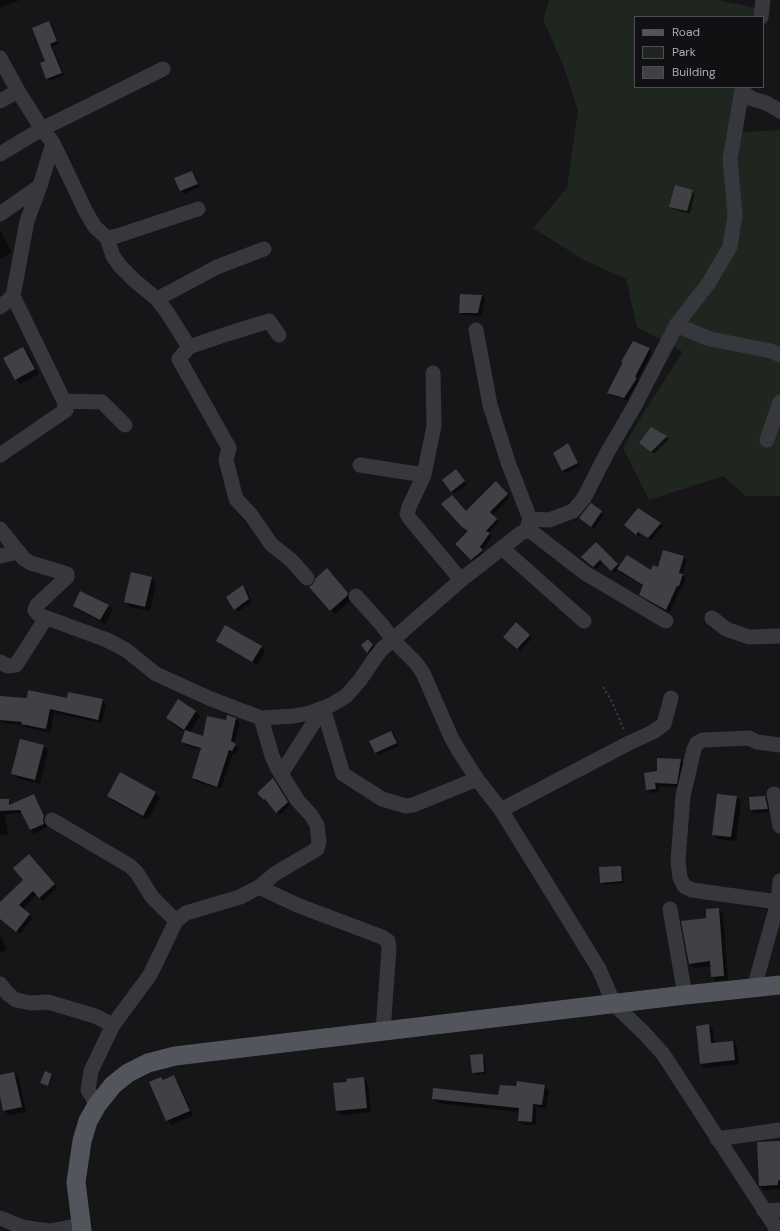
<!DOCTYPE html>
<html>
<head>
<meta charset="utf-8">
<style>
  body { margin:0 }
  #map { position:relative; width:780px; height:1231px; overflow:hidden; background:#161618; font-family:"DM Sans",sans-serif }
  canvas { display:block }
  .legend { position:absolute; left:634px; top:16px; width:130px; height:72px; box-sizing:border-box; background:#111113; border:1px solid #4d4f55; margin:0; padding:5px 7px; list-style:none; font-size:12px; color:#a8adb8 }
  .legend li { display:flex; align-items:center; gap:8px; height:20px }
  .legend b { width:20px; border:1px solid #4d4f55 }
</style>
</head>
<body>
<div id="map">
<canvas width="780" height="1231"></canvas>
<ul class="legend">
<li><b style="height:5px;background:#53555c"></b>Road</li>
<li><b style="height:11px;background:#1e261f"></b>Park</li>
<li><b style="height:11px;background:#404145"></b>Building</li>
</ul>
</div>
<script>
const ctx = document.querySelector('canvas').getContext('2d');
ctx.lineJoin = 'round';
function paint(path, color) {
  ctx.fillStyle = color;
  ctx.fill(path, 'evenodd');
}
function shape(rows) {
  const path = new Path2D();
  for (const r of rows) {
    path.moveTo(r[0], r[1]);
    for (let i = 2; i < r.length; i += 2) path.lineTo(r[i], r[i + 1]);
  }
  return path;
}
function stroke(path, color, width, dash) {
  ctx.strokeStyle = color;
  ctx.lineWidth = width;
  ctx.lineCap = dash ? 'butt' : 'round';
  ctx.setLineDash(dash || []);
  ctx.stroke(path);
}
paint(shape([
  [549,0,717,0,756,8,755,17,635,17,635,87,749,87,743,132,780,130,780,496,746,496,723,476,649,500,623,448,644,412,683,352,637,327,626,279,584,260,533,228,567,188,578,111,564,67,543,20]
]), '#1e261f');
paint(shape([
  [0,0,20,0,0,8],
  [49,22,52,25,59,44,52,46,64,75,50,81,47,78,46,61],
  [192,172,195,174,200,187,184,194,181,191,176,179],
  [692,191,695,194,690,214,673,209,670,206],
  [0,230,12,253,0,259],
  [461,295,482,296,485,299,481,316,463,315,460,312],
  [23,349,28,353,39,374,20,384,16,379],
  [649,349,652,352,638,380,639,381,627,400,611,395,609,392],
  [666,437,669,439,654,454,640,443],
  [567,445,570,447,580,466,566,473,563,471,554,453],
  [458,474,467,484,454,494,452,491],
  [496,483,510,497,492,516,499,522,489,533,492,536,482,551,485,553,475,562,456,544,469,531,466,512],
  [591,505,604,515,594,529,583,520],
  [638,509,663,526,651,540,641,534,639,537,628,527],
  [596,543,620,567,652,572,683,557,687,560,682,575,686,578,682,589,680,589,669,613,644,598,640,594,643,586,621,573,618,569,614,573,604,562,596,569,585,560],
  [331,574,352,598,351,600,335,614,331,610],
  [152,578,156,582,150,611,130,607,126,602],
  [243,587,246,589,252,602,238,612,235,609],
  [81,592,109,606,113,610,105,624,78,610,74,606],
  [516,624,532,638,520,651,505,637],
  [217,641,261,647,265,651,257,665,222,645],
  [371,643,376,649,371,655,362,645],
  [28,699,102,700,106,704,102,723,54,713,50,733,27,728,24,725,3,723,0,720,0,708],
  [179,701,196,712,200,716,189,733,203,737,227,722,228,716,236,719,240,723,234,744,239,748,236,754,233,753,221,789,196,782,193,778,202,750,186,745,182,742,185,732,171,723,167,718],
  [391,732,394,734,399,746,379,755,376,752],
  [44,746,48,751,40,784,17,778,12,774],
  [658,759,681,760,685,764,680,787,659,786,659,792,651,793,647,789,658,772],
  [121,773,156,793,160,798,147,820,112,800,108,795],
  [275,782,290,805,280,815,268,801,267,802,258,793],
  [33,795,37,799,47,821,47,827,34,834,30,830,23,813,5,814,8,834,0,835,0,800,8,800,12,805],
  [737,797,741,802,736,841,717,839,713,834],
  [765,797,768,799,770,812,754,813,751,810,750,798],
  [33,859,58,888,43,901,37,894,22,909,33,918,20,934,11,927,0,910,0,903,25,880],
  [620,867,623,870,624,883,604,885,601,882],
  [719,909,723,913,728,980,716,981,712,977,711,966,694,968,690,963,707,918],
  [0,935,7,950,0,953],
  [709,1025,713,1030,715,1044,733,1042,737,1046,739,1064,705,1068,700,1063],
  [482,1055,485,1057,486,1074,476,1075,473,1072],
  [14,1073,19,1078,26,1112,9,1115,4,1111,0,1091,0,1076],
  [52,1074,53,1076,49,1086,42,1083],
  [174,1076,178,1081,193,1115,172,1125,167,1120,161,1078,164,1081],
  [364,1078,368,1083,371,1112,341,1115,337,1111,348,1083],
  [545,1086,549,1091,546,1109,536,1107,536,1125,523,1125,519,1121,519,1112,438,1103,433,1099,499,1096,517,1087],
  [779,1140,780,1140,780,1189,765,1190,760,1186]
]), '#0007');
paint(shape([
  [49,21,57,41,50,44,62,73,46,79,40,63,45,61,32,28],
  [192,171,198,184,180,191,174,178],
  [675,185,693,190,687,211,669,207],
  [460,294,482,295,478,313,459,313],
  [633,341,650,348,635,377,637,378,624,398,607,393,623,362,621,362],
  [23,347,35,369,15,380,3,358],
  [651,427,667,436,651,452,639,443],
  [568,443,578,463,562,471,553,453],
  [456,469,465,481,451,492,442,480],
  [496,481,508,494,490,512,497,519,486,531,490,533,480,547,483,550,471,560,455,544,468,531,462,527,441,504,452,495,466,511],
  [591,503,602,511,591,527,579,518],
  [638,508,661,523,648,538,638,532,636,535,624,525],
  [596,542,618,564,611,571,600,560,593,567,581,557],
  [663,550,684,556,679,573,683,574,679,586,677,586,666,610,639,595,643,585,617,569,627,555,651,570,653,565,658,567],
  [327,568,348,593,347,596,330,611,309,587,313,584,316,578],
  [131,572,152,577,145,607,124,602],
  [243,585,249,599,234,610,226,597],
  [80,591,109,605,100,620,73,606],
  [516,622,530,635,517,649,503,637],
  [225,625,262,646,252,662,216,641],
  [368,639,373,645,367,653,361,645],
  [28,690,67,698,68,692,103,699,98,720,50,709,46,729,21,724,22,722,0,720,0,696,27,698],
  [178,699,196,711,184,730,166,718],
  [227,715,236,718,231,741,236,744,232,751,229,750,217,787,192,778,201,748,181,742,185,730,203,736,207,716,226,720],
  [391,731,397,743,375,753,369,741],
  [20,739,44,745,35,780,11,774],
  [657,758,681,759,677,784,655,783,656,789,646,790,644,773,657,771],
  [120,772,156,792,143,816,107,796],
  [273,778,288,802,276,813,265,799,264,800,257,793],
  [34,794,44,816,43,820,44,824,30,830,20,810,0,811,0,799,9,799,9,805],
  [717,794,737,796,731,837,712,835],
  [765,796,768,809,750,810,749,797],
  [29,854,55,884,39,898,33,891,19,905,30,914,16,932,0,919,0,902,23,880,13,868],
  [621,866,622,881,600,883,599,867],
  [719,908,724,976,711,977,710,961,689,964,681,921,706,918,706,909],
  [709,1024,711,1043,733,1041,735,1060,700,1064,696,1026],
  [483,1054,484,1072,472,1073,470,1055],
  [45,1071,52,1074,48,1086,40,1083],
  [14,1072,22,1107,3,1111,0,1096,0,1075],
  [174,1075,190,1111,166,1121,149,1082,161,1077,163,1080],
  [364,1077,367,1108,336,1111,333,1083,347,1082,346,1079],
  [517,1081,545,1085,542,1105,533,1104,532,1122,518,1121,519,1108,432,1099,433,1088,498,1095,500,1085,516,1086],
  [780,1141,780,1180,778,1181,778,1185,760,1186,759,1185,757,1142]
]), '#404145');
stroke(shape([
  [603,687,612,702,625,732]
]), '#3d3f44', 2, [2, 3]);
stroke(shape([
  [761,17,763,0],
  [0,58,18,91,42,129,53,143,86,212,95,227,107,238,117,236,198,209],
  [743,87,742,90,750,98,766,103,780,111],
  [0,101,18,91],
  [0,154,42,129,163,69],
  [0,214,40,186],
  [107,238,113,256,120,266,135,281,157,299,167,312,189,347],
  [157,299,217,267,264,249],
  [0,307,13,296,27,221,40,186,53,143],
  [676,325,710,339,771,351,780,355],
  [476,330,490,405,508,462,530,519,527,528],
  [279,335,269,321,227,334,189,347,179,359,229,448,226,460,236,499,251,515,271,544,292,561,307,578],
  [64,401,102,402,125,425],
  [767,440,780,402],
  [0,455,66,410,64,401,13,296],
  [360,465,424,475],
  [530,519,549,520,573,511,584,498,607,453,635,405,677,324,708,284,730,247,735,215,730,159,742,90],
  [0,529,24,559,31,563,67,574,67,577,37,605,35,610,39,615,107,640,126,650,156,674,211,699,261,718,294,716,310,713,331,705,346,696,360,680,375,658,382,649,461,580,410,519,407,514,409,507,424,475,434,426,433,373],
  [502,548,584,621],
  [0,556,19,552],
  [461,580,521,533,527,531,532,532,585,573,666,621],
  [356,596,382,625,393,640,416,663,423,673,451,737,459,751,477,779,501,810,569,920,599,969,614,1004,644,1033,663,1054,778,1231],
  [712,618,726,629,749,637,780,636],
  [0,662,8,666,16,665,46,618],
  [323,708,343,774,382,799,406,806,413,805,477,779],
  [281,774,323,708],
  [774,794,780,826],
  [501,810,629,743,653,732,664,724,671,698],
  [52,820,130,866,137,873,152,897,176,921],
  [259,887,297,905,382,937,388,941,389,949,383,1031],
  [778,902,692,890,684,886,680,878,678,861,683,796,694,749,697,743,703,740,749,738,757,742,780,745],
  [670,909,685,995],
  [0,984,9,995,16,1000,31,1003,48,1002,95,1016,113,1025],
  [754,988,778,902,780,881],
  [97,1105,88,1090,91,1071,113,1025,150,975,176,921,186,913,240,897,259,887,276,873,317,849,319,842,317,825,311,815,298,801,278,769,272,756,261,718],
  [717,1139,780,1130],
  [764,1211,780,1210],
  [0,1218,22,1227,34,1229,50,1231,81,1225]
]), '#37383d', 15);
stroke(shape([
  [82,1231,76,1182,82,1141,88,1121,97,1105,113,1085,128,1073,148,1063,175,1056,685,995,780,985]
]), '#53555c', 19);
</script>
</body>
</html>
